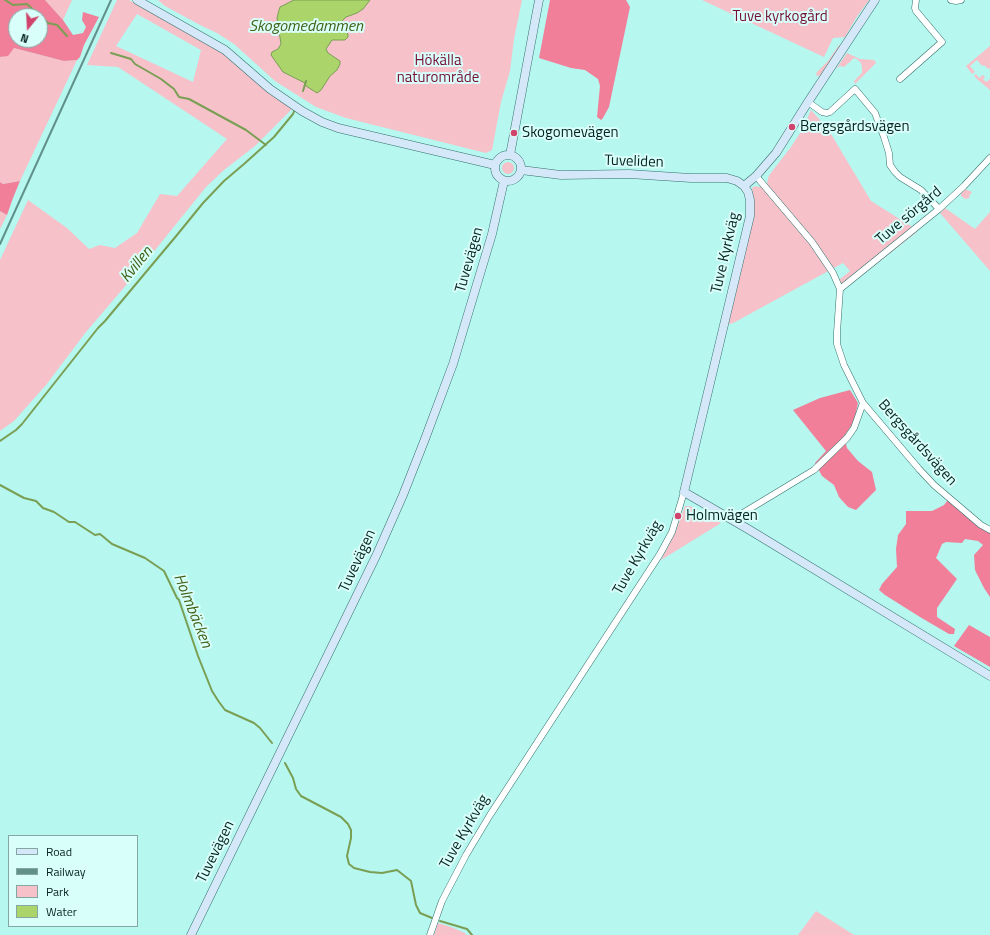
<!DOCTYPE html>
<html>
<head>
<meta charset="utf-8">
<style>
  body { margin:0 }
  #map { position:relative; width:990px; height:935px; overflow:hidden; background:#b6f7ef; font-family:"Titillium Web",sans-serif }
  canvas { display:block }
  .legend { position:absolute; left:8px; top:835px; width:130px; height:92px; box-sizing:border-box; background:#d9fffa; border:1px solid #85a7a3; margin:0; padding:5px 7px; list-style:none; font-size:12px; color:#072220 }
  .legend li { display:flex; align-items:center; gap:8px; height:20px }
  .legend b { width:20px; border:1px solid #85a7a3 }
  .north { position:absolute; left:8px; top:8px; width:40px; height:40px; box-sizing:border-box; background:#d9fffa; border:1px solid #85a7a3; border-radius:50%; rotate:198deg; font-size:11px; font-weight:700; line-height:16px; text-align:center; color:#072220 }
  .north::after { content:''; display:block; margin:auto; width:14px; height:18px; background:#d1436c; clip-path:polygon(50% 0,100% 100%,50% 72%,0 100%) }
</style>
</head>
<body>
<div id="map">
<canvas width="990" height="935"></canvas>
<ul class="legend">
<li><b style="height:5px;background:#d5e8f9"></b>Road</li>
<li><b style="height:5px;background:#618f8a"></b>Railway</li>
<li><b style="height:11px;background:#f7c1ca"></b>Park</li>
<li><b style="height:11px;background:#abd56b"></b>Water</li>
</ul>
<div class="north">N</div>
</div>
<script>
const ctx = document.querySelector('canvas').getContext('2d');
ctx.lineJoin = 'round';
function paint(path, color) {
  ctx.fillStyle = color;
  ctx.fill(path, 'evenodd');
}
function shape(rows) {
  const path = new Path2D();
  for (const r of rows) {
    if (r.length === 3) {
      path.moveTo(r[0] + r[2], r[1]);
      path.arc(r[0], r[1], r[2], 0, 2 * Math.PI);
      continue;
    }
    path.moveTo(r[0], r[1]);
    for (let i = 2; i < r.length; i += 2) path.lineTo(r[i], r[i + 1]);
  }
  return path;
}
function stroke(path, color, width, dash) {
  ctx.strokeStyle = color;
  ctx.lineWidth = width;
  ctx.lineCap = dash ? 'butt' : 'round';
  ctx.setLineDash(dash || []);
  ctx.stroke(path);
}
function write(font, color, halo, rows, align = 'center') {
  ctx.font = font + ' "Titillium Web",sans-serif';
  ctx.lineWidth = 4;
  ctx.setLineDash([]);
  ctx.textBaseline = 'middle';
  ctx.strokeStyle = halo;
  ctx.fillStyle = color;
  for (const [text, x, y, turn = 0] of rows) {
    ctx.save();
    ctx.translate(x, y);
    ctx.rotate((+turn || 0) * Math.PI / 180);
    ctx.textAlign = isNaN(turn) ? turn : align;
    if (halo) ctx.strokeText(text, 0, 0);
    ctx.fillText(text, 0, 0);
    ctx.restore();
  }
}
paint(shape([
  [45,0,72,0,63,20],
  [117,0,129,0,223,53,271,94,292,109,255,146,224,170,206,187,139,270,86,332,46,385,14,421,0,431,0,260,28,200,67,228,89,249,100,245,115,248,137,233,160,194,177,196,227,139,118,67,87,65],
  [137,14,201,50,193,82,116,46],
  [158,0,522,0,514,39,510,71,501,102,492,150,486,153,346,118,316,107,275,81,234,44,217,33,202,26,165,6],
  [702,0,869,0,856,18,845,37,833,38,824,57],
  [839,45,841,45,822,75,817,76,816,74,817,72,828,61],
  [990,46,990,68,988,69,984,65,982,66,977,60,970,66,975,72,972,74,966,66],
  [14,48,64,61,77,60,20,181,3,184,0,182,0,57,3,57],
  [847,53,860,59,874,60,876,63,855,84,854,81,862,73,862,67,861,63,857,59,854,58,844,67,840,66,836,69],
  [976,74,979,78,983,75,985,77,983,79,986,82,990,79,990,90,977,79,974,76],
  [811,110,828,129,871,201,914,228,917,232,845,289,839,280,850,271,843,263,735,322,730,324,727,324,754,215,754,203,752,188,755,186,759,187,767,185,768,178,770,174,791,147,802,130],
  [508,168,6],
  [965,189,972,192,969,196,970,198,965,199,961,196,961,193],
  [945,208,975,229,990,212,990,271,940,213],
  [0,211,7,215,0,229],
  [685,506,690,506,721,523,661,560,675,533],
  [816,911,843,928,854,935,798,935],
  [438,923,451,927,465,933,466,935,434,935]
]), '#f7c1ca');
paint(shape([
  [0,0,45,0,63,20,73,35,83,33,86,27,82,20,83,12,99,17,84,45,80,57,77,60,64,61,14,48,8,56,0,57],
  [16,16,40,16,40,40,16,40],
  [550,0,626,0,630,7,609,107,603,118,601,120,597,117,600,86,598,79,585,70,571,68,539,58],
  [20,181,13,198,7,215,0,211,0,182,3,184],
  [850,390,858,403,854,422,844,436,847,448,858,461,872,472,876,490,856,510,848,507,839,497,834,485,822,476,815,463,826,451,793,410,820,398],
  [948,500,977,526,990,532,990,597,984,588,975,570,974,555,983,545,978,541,965,539,962,543,946,542,942,544,936,558,957,579,937,608,937,617,955,629,954,634,949,634,920,617,885,595,879,590,882,584,897,567,896,549,898,535,906,524,906,511,932,511,944,505],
  [969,625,990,637,990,667,954,646]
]), '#f17f99');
const water = shape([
  [294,0,370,0,363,9,357,13,346,17,340,23,339,25,348,34,348,37,345,40,332,40,326,49,328,53,340,61,340,64,337,70,330,76,321,90,317,93,306,86,305,83,283,72,271,55,272,52,278,49,281,44,277,18,279,10,280,7,294,0]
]);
paint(water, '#abd56b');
stroke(water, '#7a9f54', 1);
stroke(shape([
  [5,0,13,5,27,4,40,16],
  [40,16,48,23,57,25,67,36],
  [111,53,131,59,135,64,161,79,174,89,179,97,189,99,246,130,266,145],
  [303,91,306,81],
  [0,441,16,430,22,424,98,328,105,321,177,235,203,203,224,181,244,164,274,137,293,114,295,109],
  [0,485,24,498,36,501,43,508,54,512,69,522,75,522,95,535,100,534,112,544,145,558,164,571,177,598,179,600,198,656,212,691,219,702,225,710,254,723,260,728,272,743],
  [285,763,293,778,296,789,301,796,341,817,348,824,351,830,351,838,347,856,349,864,354,868,370,872,382,873,397,870,411,881,416,905,420,913,432,918],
  [440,921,467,929,472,935]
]), '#7a9f54', 2);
const street = shape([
  [951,0,956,1,961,0],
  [900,79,942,42,916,11,915,8,916,0],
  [808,102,822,112,827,113,830,112,855,89,875,113,884,137,889,153,890,165,895,172,900,177,921,190,939,209],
  [756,176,812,242,833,273,840,289,837,332,837,344,844,365,863,403,919,469,934,485,981,525,990,530],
  [840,289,939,209,964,186,990,158],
  [733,519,814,470,847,438,854,428,863,403],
  [430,935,442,901,466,855,490,815,660,554,672,532,684,492]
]);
const secondary = shape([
  [137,0,225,50,270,89,302,111,322,122,338,128,495,165],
  [508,168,13],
  [510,155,539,0],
  [521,170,561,175,629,174,691,178,727,178,737,181,744,186,748,192,750,200,750,216,684,492,748,529,990,676],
  [744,186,756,176,776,153,808,102,875,0],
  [191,935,377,554,403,495,425,439,453,364,492,234,504,181]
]);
stroke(street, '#31706a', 7);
stroke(secondary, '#31706a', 9);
stroke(street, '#fff', 6);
stroke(secondary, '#d5e8f9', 8);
stroke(shape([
  [0,244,111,0]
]), '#618f8a', 2);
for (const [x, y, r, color] of [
  [792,127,4,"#d1436c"],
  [514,133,4,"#d1436c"],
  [678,516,4,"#d1436c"]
]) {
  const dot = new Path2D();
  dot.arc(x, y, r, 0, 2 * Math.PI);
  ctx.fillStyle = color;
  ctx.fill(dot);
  stroke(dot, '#d9fffa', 1.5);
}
write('15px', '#760f34', '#d9fffa', [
  ["Tuve kyrkogård",780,17],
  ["Hökälla",438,61],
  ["naturområde",438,78]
]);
write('15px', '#072220', '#d9fffa', [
  ["Bergsgårdsvägen",800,127],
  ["Skogomevägen",522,133],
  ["Holmvägen",686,516]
], 'left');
write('15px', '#072220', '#d9fffa', [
  ["Tuveliden",634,162,2],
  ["Tuve sörgård",909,216,-40],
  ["Tuve Kyrkväg",726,253,-77],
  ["Tuvevägen",470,260,-74],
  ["Bergsgårdsvägen",917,443,48],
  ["Tuve Kyrkväg",638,558,-60],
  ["Tuvevägen",358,561,-65],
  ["Tuve Kyrkväg",465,832,-60],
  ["Tuvevägen",216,852,-64]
]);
write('italic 16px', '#465f16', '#d9fffa', [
  ["Skogomedammen",306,27],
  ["Kvillen",137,265,-51],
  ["Holmbäcken",192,611,68]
]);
</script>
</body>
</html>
